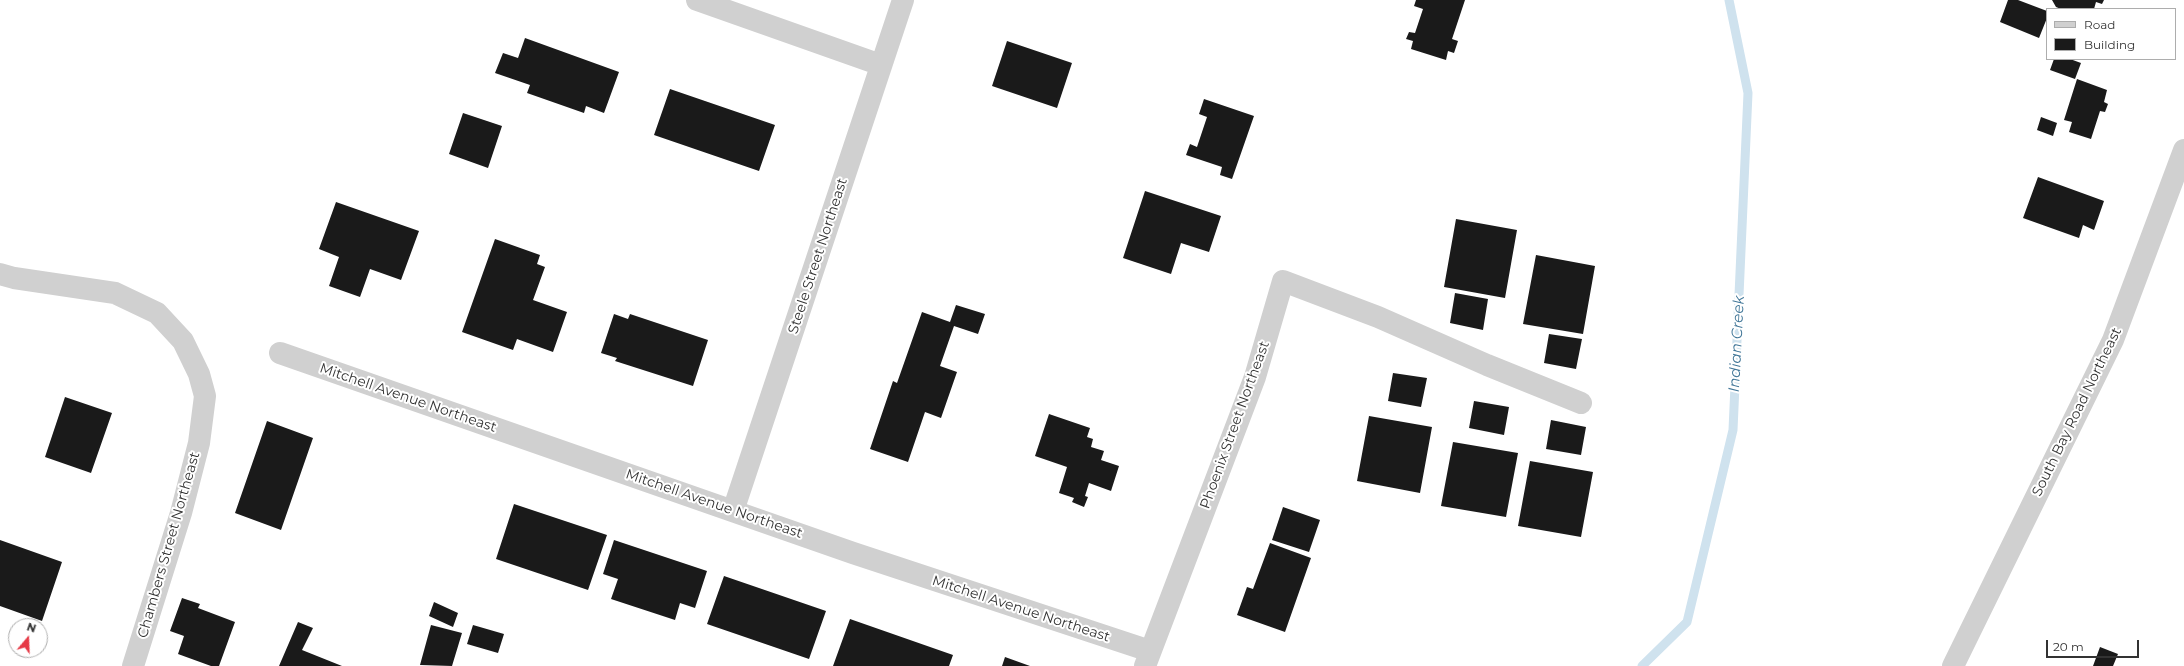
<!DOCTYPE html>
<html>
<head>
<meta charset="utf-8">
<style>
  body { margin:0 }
  #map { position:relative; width:2184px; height:666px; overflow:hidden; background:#fff; font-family:Montserrat,sans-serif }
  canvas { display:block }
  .legend { position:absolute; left:2046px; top:8px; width:130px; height:52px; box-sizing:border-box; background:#fff; border:1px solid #adadad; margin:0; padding:5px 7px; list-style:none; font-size:12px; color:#333 }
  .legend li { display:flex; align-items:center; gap:8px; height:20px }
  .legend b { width:20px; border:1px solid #adadad }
  .north { position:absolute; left:8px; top:618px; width:40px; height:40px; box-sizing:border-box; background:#fff; border:1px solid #adadad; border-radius:50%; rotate:19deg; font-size:11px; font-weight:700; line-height:16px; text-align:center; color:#333 }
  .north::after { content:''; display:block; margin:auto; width:14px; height:18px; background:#e63946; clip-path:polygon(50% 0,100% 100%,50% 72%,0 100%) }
  .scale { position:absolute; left:2046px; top:640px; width:93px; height:18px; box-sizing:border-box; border:2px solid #333; border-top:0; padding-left:5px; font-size:12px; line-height:14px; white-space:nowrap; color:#333; -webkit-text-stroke:3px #fff; paint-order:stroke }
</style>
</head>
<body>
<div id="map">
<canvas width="2184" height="666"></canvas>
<ul class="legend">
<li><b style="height:5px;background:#d0d0d0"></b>Road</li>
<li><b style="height:11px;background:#1a1a1a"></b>Building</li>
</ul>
<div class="north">N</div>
<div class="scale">20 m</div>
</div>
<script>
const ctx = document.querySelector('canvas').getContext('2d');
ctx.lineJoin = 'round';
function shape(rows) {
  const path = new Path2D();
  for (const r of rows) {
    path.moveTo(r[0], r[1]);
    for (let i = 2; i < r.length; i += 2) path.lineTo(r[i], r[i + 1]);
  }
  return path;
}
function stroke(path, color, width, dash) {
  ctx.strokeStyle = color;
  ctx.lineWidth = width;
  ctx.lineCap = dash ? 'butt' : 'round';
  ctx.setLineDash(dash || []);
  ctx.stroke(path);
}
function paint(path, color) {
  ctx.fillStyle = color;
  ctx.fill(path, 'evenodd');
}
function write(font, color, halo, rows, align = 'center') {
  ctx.font = font + ' Montserrat,sans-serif';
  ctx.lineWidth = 4;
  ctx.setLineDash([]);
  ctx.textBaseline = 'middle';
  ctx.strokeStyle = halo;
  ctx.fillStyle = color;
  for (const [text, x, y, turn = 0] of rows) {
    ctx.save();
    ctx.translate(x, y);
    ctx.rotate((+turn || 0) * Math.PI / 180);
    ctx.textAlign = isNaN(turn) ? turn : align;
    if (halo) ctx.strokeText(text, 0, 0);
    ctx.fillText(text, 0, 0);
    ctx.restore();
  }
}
stroke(shape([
  [1642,666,1687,622,1733,430,1748,93,1729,0]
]), '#cfe2ee', 9);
paint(shape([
  [1416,0,1465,0,1452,39,1458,41,1454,53,1448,51,1446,60,1411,49,1413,41,1406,39,1409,32,1415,33,1423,9,1414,6],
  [2008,0,2018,0,2047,11,2047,18,2039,38,2000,22],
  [2052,0,2104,0,2102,4,2096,2,2094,9,2061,9,2056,7],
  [525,38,619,72,604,113,586,106,584,113,527,93,530,85,495,73,503,53,518,58],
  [1007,41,1072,63,1057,108,992,86],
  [2054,59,2070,59,2081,63,2075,79,2050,70],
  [2077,79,2107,90,2104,102,2108,104,2105,112,2100,111,2091,139,2069,132,2072,122,2064,120],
  [670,89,775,125,759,171,654,135],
  [1204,99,1254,116,1232,179,1220,175,1222,167,1186,155,1190,144,1197,147,1207,117,1199,114],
  [463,113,502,126,488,168,449,154],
  [2041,117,2057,123,2053,136,2037,130],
  [2038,177,2104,201,2094,230,2083,225,2079,238,2023,218],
  [1145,191,1221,216,1209,252,1181,243,1171,274,1123,258],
  [336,202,419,231,401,280,370,269,360,297,329,286,339,257,319,249],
  [1456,219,1517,230,1505,298,1444,287],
  [495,239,540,255,537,264,545,267,533,300,567,312,553,352,517,339,513,350,462,332],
  [1536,255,1595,266,1583,334,1523,324],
  [1455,293,1488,299,1483,330,1450,323],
  [956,305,985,314,978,334,954,326,940,366,957,372,941,418,925,412,908,462,870,449,893,381,897,383,922,312,950,322],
  [614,314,628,319,630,314,708,340,693,386,615,361,617,358,601,353],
  [1549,334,1582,339,1576,369,1544,363],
  [1393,373,1427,378,1421,407,1388,401],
  [65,397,112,413,91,473,45,457],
  [1474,401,1509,407,1504,435,1469,428],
  [1049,414,1090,428,1087,437,1093,439,1091,447,1104,451,1101,460,1119,466,1111,491,1089,483,1085,496,1088,497,1084,507,1072,502,1074,498,1059,493,1067,467,1035,456],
  [1369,416,1432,427,1420,493,1357,481],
  [1551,420,1586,427,1581,455,1546,449],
  [267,421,313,438,281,530,235,513],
  [1453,442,1518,453,1506,517,1441,506],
  [1530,461,1593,472,1581,537,1518,526],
  [514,504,607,535,588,590,496,559],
  [1283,507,1320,520,1309,552,1272,540],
  [0,540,62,562,42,621,0,606],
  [614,540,707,571,695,608,680,603,675,620,611,599,618,579,603,574],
  [1270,543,1311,558,1285,632,1237,615,1247,587,1253,589],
  [724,576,826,611,809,659,707,624],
  [182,598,200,604,198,608,235,622,219,666,211,666,178,654,184,636,170,631],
  [434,602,458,613,453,627,429,616],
  [850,619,953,655,949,666,833,666],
  [298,622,313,628,302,650,342,666,279,666],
  [431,625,462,633,452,666,420,665],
  [473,625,504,634,498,653,467,644],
  [2100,647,2118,654,2113,666,2093,666],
  [1005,657,1030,666,1002,666]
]), '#1a1a1a');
stroke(shape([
  [697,0,881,65],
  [0,274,14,278,115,293,157,313,183,341,199,374,205,396,199,443,181,513,133,666],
  [280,353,853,553,1150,651],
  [733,511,903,0],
  [1145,666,1255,377,1283,281,1378,317,1487,365,1581,403],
  [1953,666,2113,340,2184,150]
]), '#d0d0d0', 22);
write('14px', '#333', '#fff', [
  ["Steele Street Northeast",818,256,-72],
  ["Mitchell Avenue Northeast",408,398,19],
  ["South Bay Road Northeast",2077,412,-64],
  ["Phoenix Street Northeast",1235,425,-70],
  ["Mitchell Avenue Northeast",714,504,19],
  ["Chambers Street Northeast",169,545,-74],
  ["Mitchell Avenue Northeast",1021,609,18]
]);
write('italic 15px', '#3f7597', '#fff', [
  ["Indian Creek",1737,344,-87]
]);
</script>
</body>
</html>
